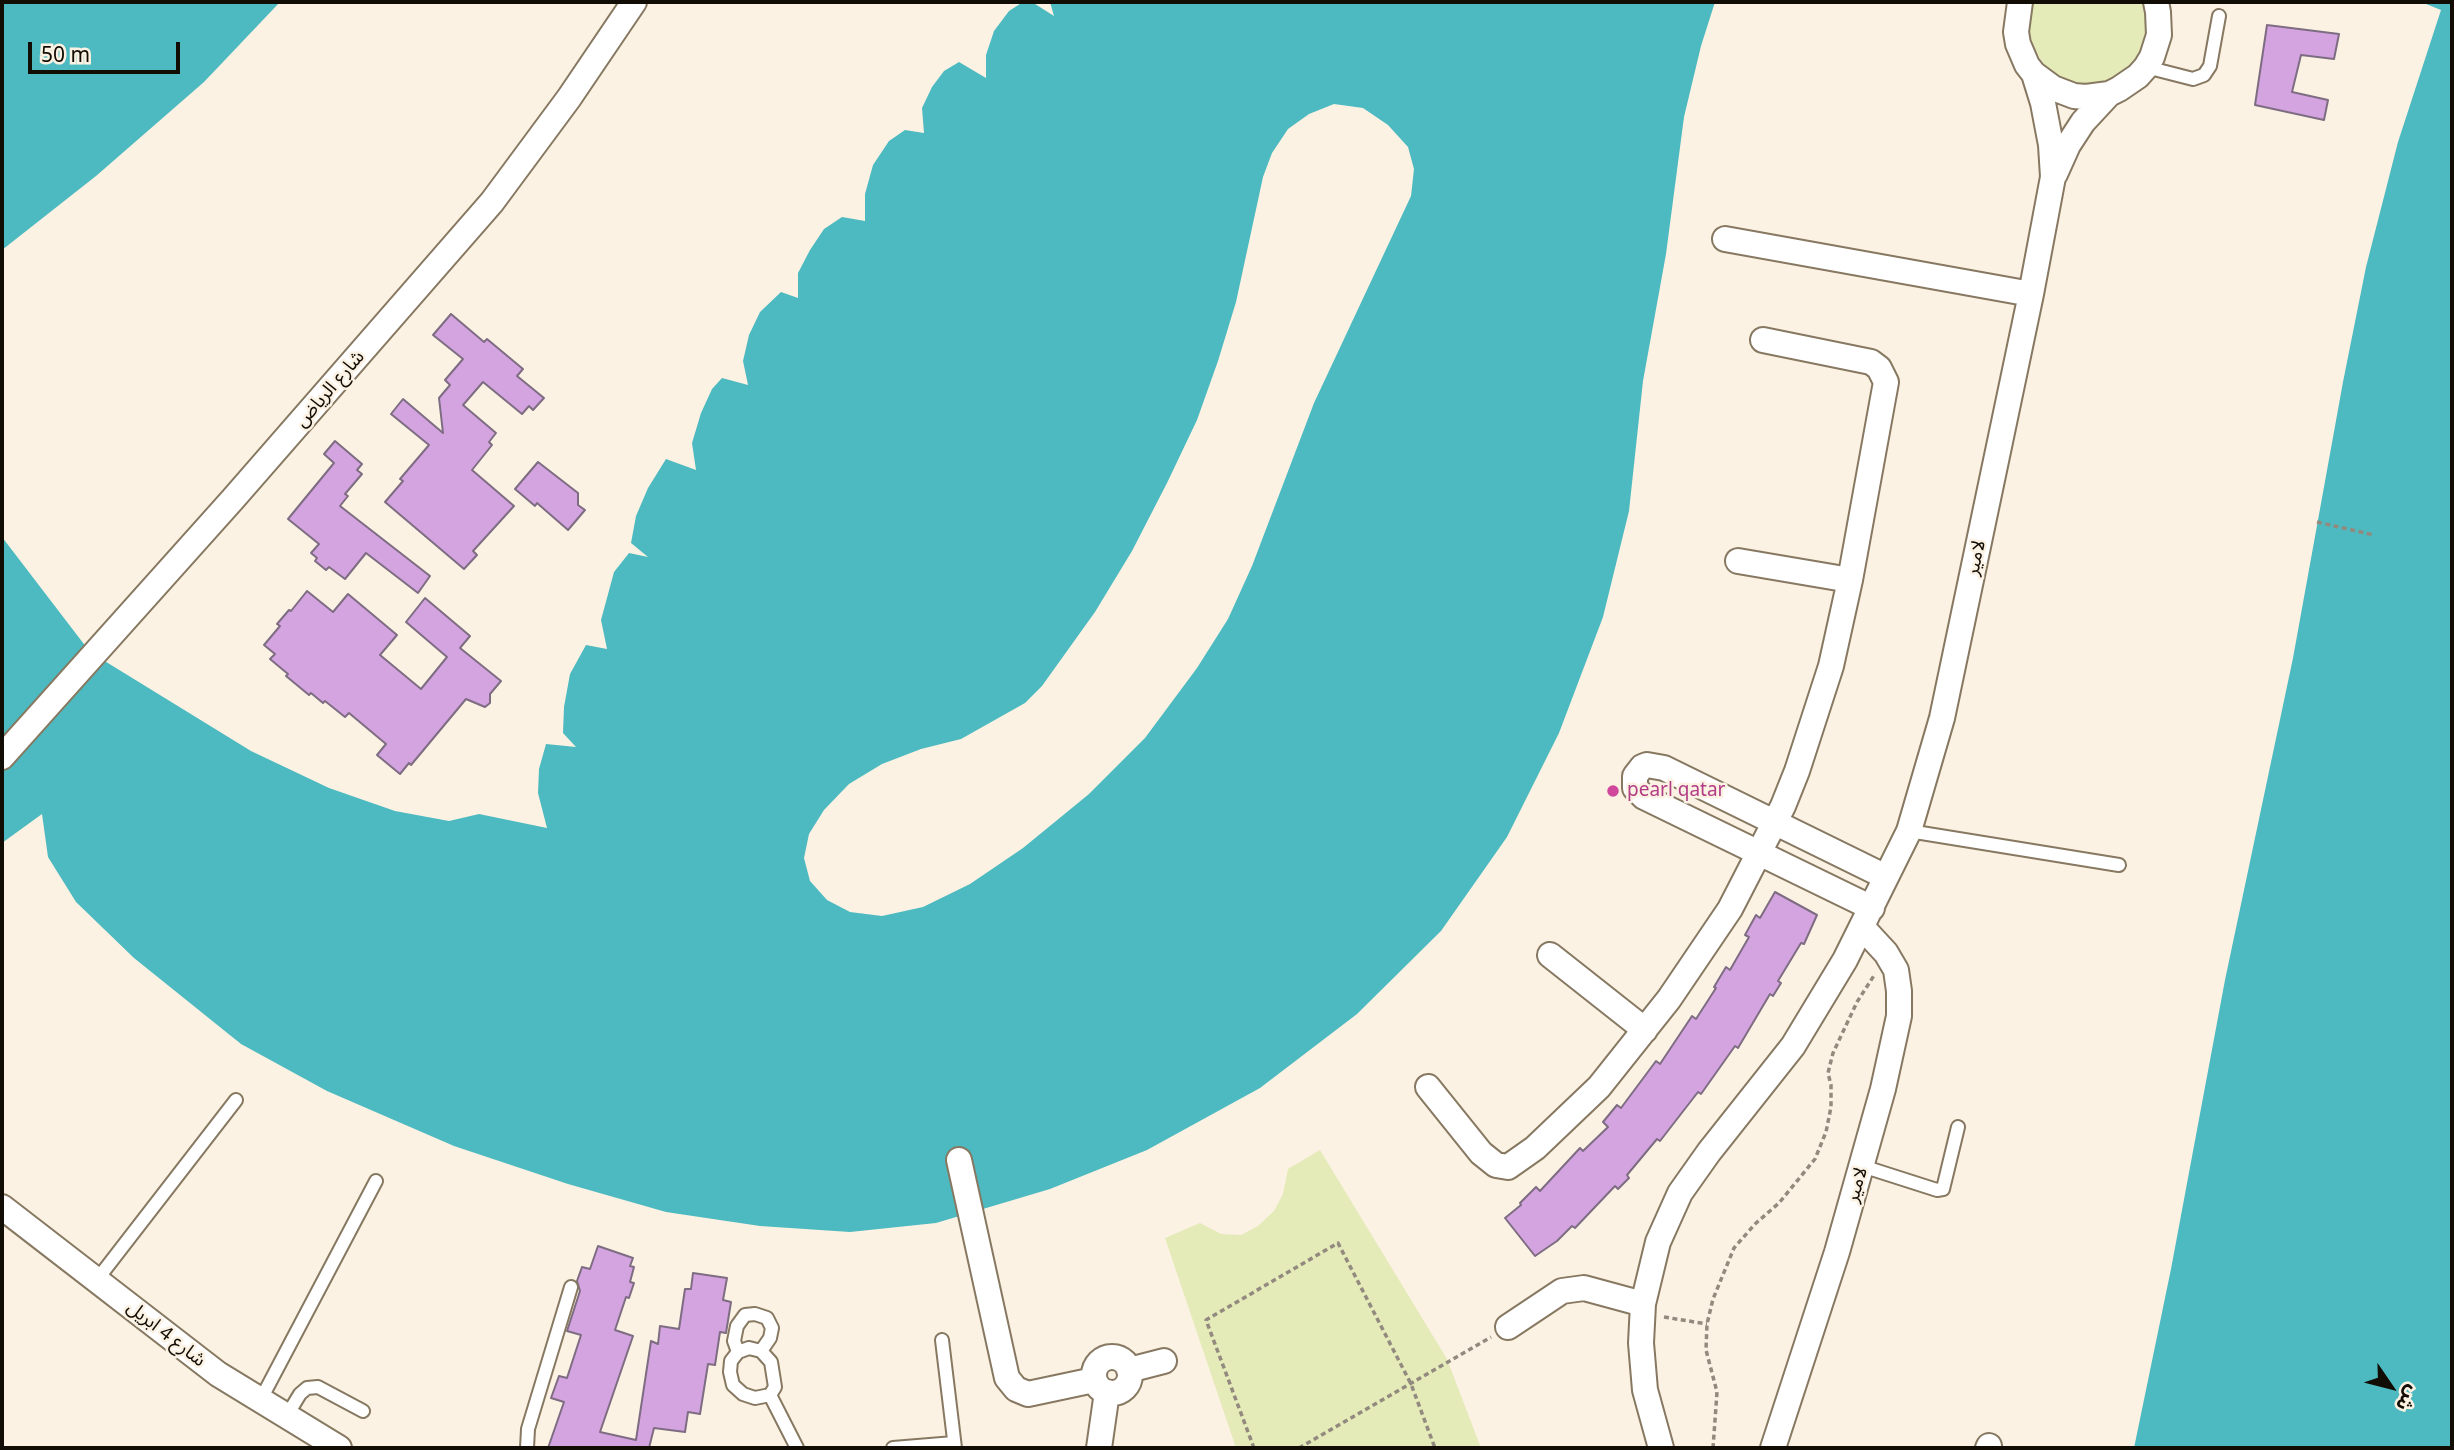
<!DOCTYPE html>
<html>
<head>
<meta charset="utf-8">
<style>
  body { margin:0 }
  #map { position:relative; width:2454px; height:1450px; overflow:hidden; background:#fcf2e3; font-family:"Noto Sans","Noto Sans Arabic",sans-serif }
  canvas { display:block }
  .frame { position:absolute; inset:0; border:4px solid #110c04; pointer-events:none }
  .north { position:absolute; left:2356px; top:1352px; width:70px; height:70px; -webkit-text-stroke:5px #fcf2e3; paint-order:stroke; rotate:125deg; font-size:19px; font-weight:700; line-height:28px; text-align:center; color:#110c04 }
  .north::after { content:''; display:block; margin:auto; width:24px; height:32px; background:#110c04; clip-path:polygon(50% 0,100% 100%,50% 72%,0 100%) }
  .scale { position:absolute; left:28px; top:42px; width:152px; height:32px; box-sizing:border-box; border:4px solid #110c04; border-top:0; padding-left:9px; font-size:21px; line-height:24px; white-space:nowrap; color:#110c04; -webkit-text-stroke:5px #fcf2e3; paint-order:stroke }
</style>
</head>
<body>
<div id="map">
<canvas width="2454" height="1450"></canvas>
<div class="frame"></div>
<div class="north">ش</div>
<div class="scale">50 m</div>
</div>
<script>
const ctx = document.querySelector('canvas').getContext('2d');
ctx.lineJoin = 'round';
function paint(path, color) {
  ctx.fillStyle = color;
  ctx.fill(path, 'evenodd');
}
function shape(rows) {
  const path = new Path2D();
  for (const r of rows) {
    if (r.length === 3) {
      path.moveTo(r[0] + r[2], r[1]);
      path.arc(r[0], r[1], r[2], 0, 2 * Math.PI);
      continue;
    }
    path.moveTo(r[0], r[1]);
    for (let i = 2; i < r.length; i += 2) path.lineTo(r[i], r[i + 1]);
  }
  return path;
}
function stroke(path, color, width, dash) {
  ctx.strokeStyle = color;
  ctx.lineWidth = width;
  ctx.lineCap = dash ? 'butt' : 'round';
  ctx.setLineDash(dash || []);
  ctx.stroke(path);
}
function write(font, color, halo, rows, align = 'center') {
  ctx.font = font + ' "Noto Sans","Noto Sans Arabic",sans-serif';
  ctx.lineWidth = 5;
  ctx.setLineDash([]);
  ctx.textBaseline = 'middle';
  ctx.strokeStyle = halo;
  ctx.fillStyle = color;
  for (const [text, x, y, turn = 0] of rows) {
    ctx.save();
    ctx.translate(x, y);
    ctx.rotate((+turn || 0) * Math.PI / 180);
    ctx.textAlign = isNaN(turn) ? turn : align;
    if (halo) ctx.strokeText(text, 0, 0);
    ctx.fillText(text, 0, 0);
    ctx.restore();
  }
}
paint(shape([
  [2033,2,2142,2,2147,26,2142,47,2131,65,2114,78,2104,82,2083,84,2063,79,2046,67,2034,49,2028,26],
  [1320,1150,1447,1359,1481,1448,1236,1448,1165,1238,1200,1223,1221,1234,1241,1235,1258,1226,1274,1211,1283,1194,1288,1169]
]), '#e4eab8');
paint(shape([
  [2,2,280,2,204,82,96,176,2,250],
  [1023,2,1032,2,1054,16,1050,2,1715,2,1701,46,1684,117,1666,254,1643,381,1629,511,1603,617,1559,733,1507,837,1441,931,1357,1014,1260,1088,1147,1150,1050,1189,936,1223,850,1232,760,1226,666,1212,568,1184,454,1146,327,1091,241,1044,134,958,76,902,48,857,42,814,2,843,2,537,90,652,251,751,329,788,395,811,449,821,479,814,547,828,538,793,539,769,546,744,576,747,563,733,564,707,570,674,586,645,607,649,601,620,614,572,629,553,648,557,631,543,636,516,648,488,666,459,696,470,692,443,701,413,712,389,722,378,748,385,743,361,749,335,760,312,781,292,798,298,798,273,810,250,824,229,842,217,865,221,865,194,873,165,889,141,905,130,924,133,922,108,932,87,944,71,959,62,986,78,986,55,994,31,1009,11],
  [1334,104,1363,108,1388,125,1408,147,1414,169,1411,196,1314,403,1252,566,1228,619,1197,668,1145,738,1089,794,1023,848,970,884,923,907,882,916,850,912,827,900,810,881,804,858,809,834,824,810,849,784,882,764,921,749,961,739,1025,703,1042,686,1095,612,1132,551,1167,483,1197,420,1218,361,1236,302,1263,177,1272,153,1288,129,1309,114],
  [2421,2,2452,2,2452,1448,2134,1448,2171,1269,2225,980,2293,658,2343,382,2366,267,2398,142,2441,10]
]), '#4cbac0');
const building = shape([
  [2267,25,2339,34,2334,59,2301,55,2292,92,2328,100,2324,120,2255,105,2267,25],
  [451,314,484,342,487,339,523,369,517,376,544,398,533,410,529,406,522,414,483,382,463,405,496,433,489,442,492,445,472,470,514,506,473,551,477,555,464,569,385,502,403,481,400,479,429,445,391,414,403,399,443,433,439,398,450,385,445,380,463,359,433,335,451,314],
  [335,441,362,464,357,470,362,474,345,494,348,496,340,506,430,576,418,593,366,553,345,579,329,567,326,570,315,561,317,558,311,553,319,544,288,519,334,463,324,454,335,441],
  [538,462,578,493,578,505,585,510,568,530,537,503,535,506,515,489,538,462],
  [307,591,333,612,348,594,397,635,380,655,421,689,447,657,406,622,425,598,470,636,460,648,501,681,490,694,490,703,485,707,466,699,411,765,409,763,400,774,377,755,386,744,349,713,345,717,325,701,323,703,311,693,309,695,286,676,288,674,270,659,275,654,264,645,280,626,277,624,289,610,291,611,307,591],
  [1775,892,1817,915,1804,944,1801,943,1778,981,1781,983,1773,996,1770,994,1738,1048,1735,1046,1701,1094,1698,1092,1660,1141,1657,1139,1627,1175,1629,1178,1618,1189,1615,1186,1575,1228,1572,1226,1557,1241,1535,1256,1505,1218,1521,1205,1520,1203,1536,1187,1540,1191,1580,1148,1583,1151,1608,1127,1603,1122,1617,1105,1621,1108,1656,1061,1660,1064,1692,1016,1696,1019,1716,988,1714,987,1726,967,1730,970,1749,937,1745,935,1756,915,1760,918,1775,892],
  [598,1246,633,1258,630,1266,634,1267,630,1282,634,1283,629,1298,626,1297,615,1330,633,1336,600,1432,636,1440,651,1341,658,1344,660,1326,679,1329,685,1289,691,1289,693,1273,727,1278,723,1300,731,1302,726,1333,720,1332,715,1365,708,1364,700,1414,688,1412,685,1432,654,1428,649,1448,548,1448,564,1402,551,1398,559,1376,567,1378,581,1335,567,1331,580,1291,577,1281,582,1267,590,1269,598,1246]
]);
paint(building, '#d4a4e0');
stroke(building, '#7e6d82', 2);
const service = shape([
  [2146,67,2193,79,2204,75,2210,66,2219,16],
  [1909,831,2119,865],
  [1862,1166,1937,1190,1943,1189,1958,1127],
  [96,1281,236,1100],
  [942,1340,955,1448],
  [749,1348,761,1351,771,1362,775,1387,770,1395,755,1398,743,1394,733,1385,730,1372,731,1361,738,1352,749,1348],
  [738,1352,734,1341,737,1326,745,1315,755,1314,767,1318,772,1328,770,1338,761,1351],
  [770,1395,797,1448],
  [260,1401,376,1181],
  [286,1417,300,1394,307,1388,318,1387,363,1411],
  [527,1448,528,1429,571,1287],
  [893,1448,954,1443]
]);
const minor = shape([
  [2020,2,2016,32,2018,44,2027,65,2034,74,2053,88,2074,96,2086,97,2109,94,2119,89,2138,76,2146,67,2152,57,2159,35,2158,12,2156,2],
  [2055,174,2068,145,2083,122,2109,94],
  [1725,239,2031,294],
  [1738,561,1850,580],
  [2,757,233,499,492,202,569,98,634,2],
  [1872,908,1644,797,1635,788,1635,776,1642,767,1647,765,1664,768,1886,877],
  [1550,955,1645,1030],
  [1428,1087,1481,1153,1496,1165,1508,1167,1535,1148,1599,1087,1669,999,1730,909,1783,806,1797,771,1831,666,1850,580,1886,382,1879,368,1871,362,1763,340],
  [959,1160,1007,1378,1016,1389,1028,1394,1094,1380],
  [2,1207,218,1374,339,1448],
  [1508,1327,1562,1291,1584,1288,1643,1304],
  [1112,1375,18],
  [1129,1370,1164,1361],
  [1099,1448,1107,1392],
  [1661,1448,1645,1390,1641,1343,1643,1304,1658,1242,1680,1193,1709,1152,1793,1046,1845,960,1909,831,1942,718,2031,294,2053,177,2051,145,2043,103,2034,74],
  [1773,1448,1837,1252,1883,1089,1899,1016,1899,991,1896,970,1886,953,1862,927],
  [1988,1448,1989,1446]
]);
stroke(service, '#877861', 16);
stroke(minor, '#877861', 28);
stroke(shape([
  [2317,522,2374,535],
  [1664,1317,1707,1324],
  [1254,1448,1206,1320,1338,1243,1411,1384,1435,1448],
  [1299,1448,1491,1337],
  [1713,1448,1717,1392,1706,1350,1707,1324,1713,1299,1734,1248,1755,1224,1779,1203,1815,1159,1826,1132,1831,1107,1831,1085,1828,1073,1833,1053,1857,1002,1875,974]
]), '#928a7e', 3.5, [5, 3.5]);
stroke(service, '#fff', 12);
stroke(minor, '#fff', 24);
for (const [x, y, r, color] of [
  [1613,791,7,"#d1479c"]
]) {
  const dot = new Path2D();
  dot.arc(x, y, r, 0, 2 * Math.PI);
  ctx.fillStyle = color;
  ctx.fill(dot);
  stroke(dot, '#fcf2e3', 2.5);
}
write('19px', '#110c04', '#fcf2e3', [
  ["شارع الرياض",330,389,-49],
  ["لامير",1976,558,-78],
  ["لامير",1857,1185,-74],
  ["شارع 4 ابريل",166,1334,38]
]);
write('19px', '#b23c85', '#fcf2e3', [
  ["pearl qatar",1627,791]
], 'left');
</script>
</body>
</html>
